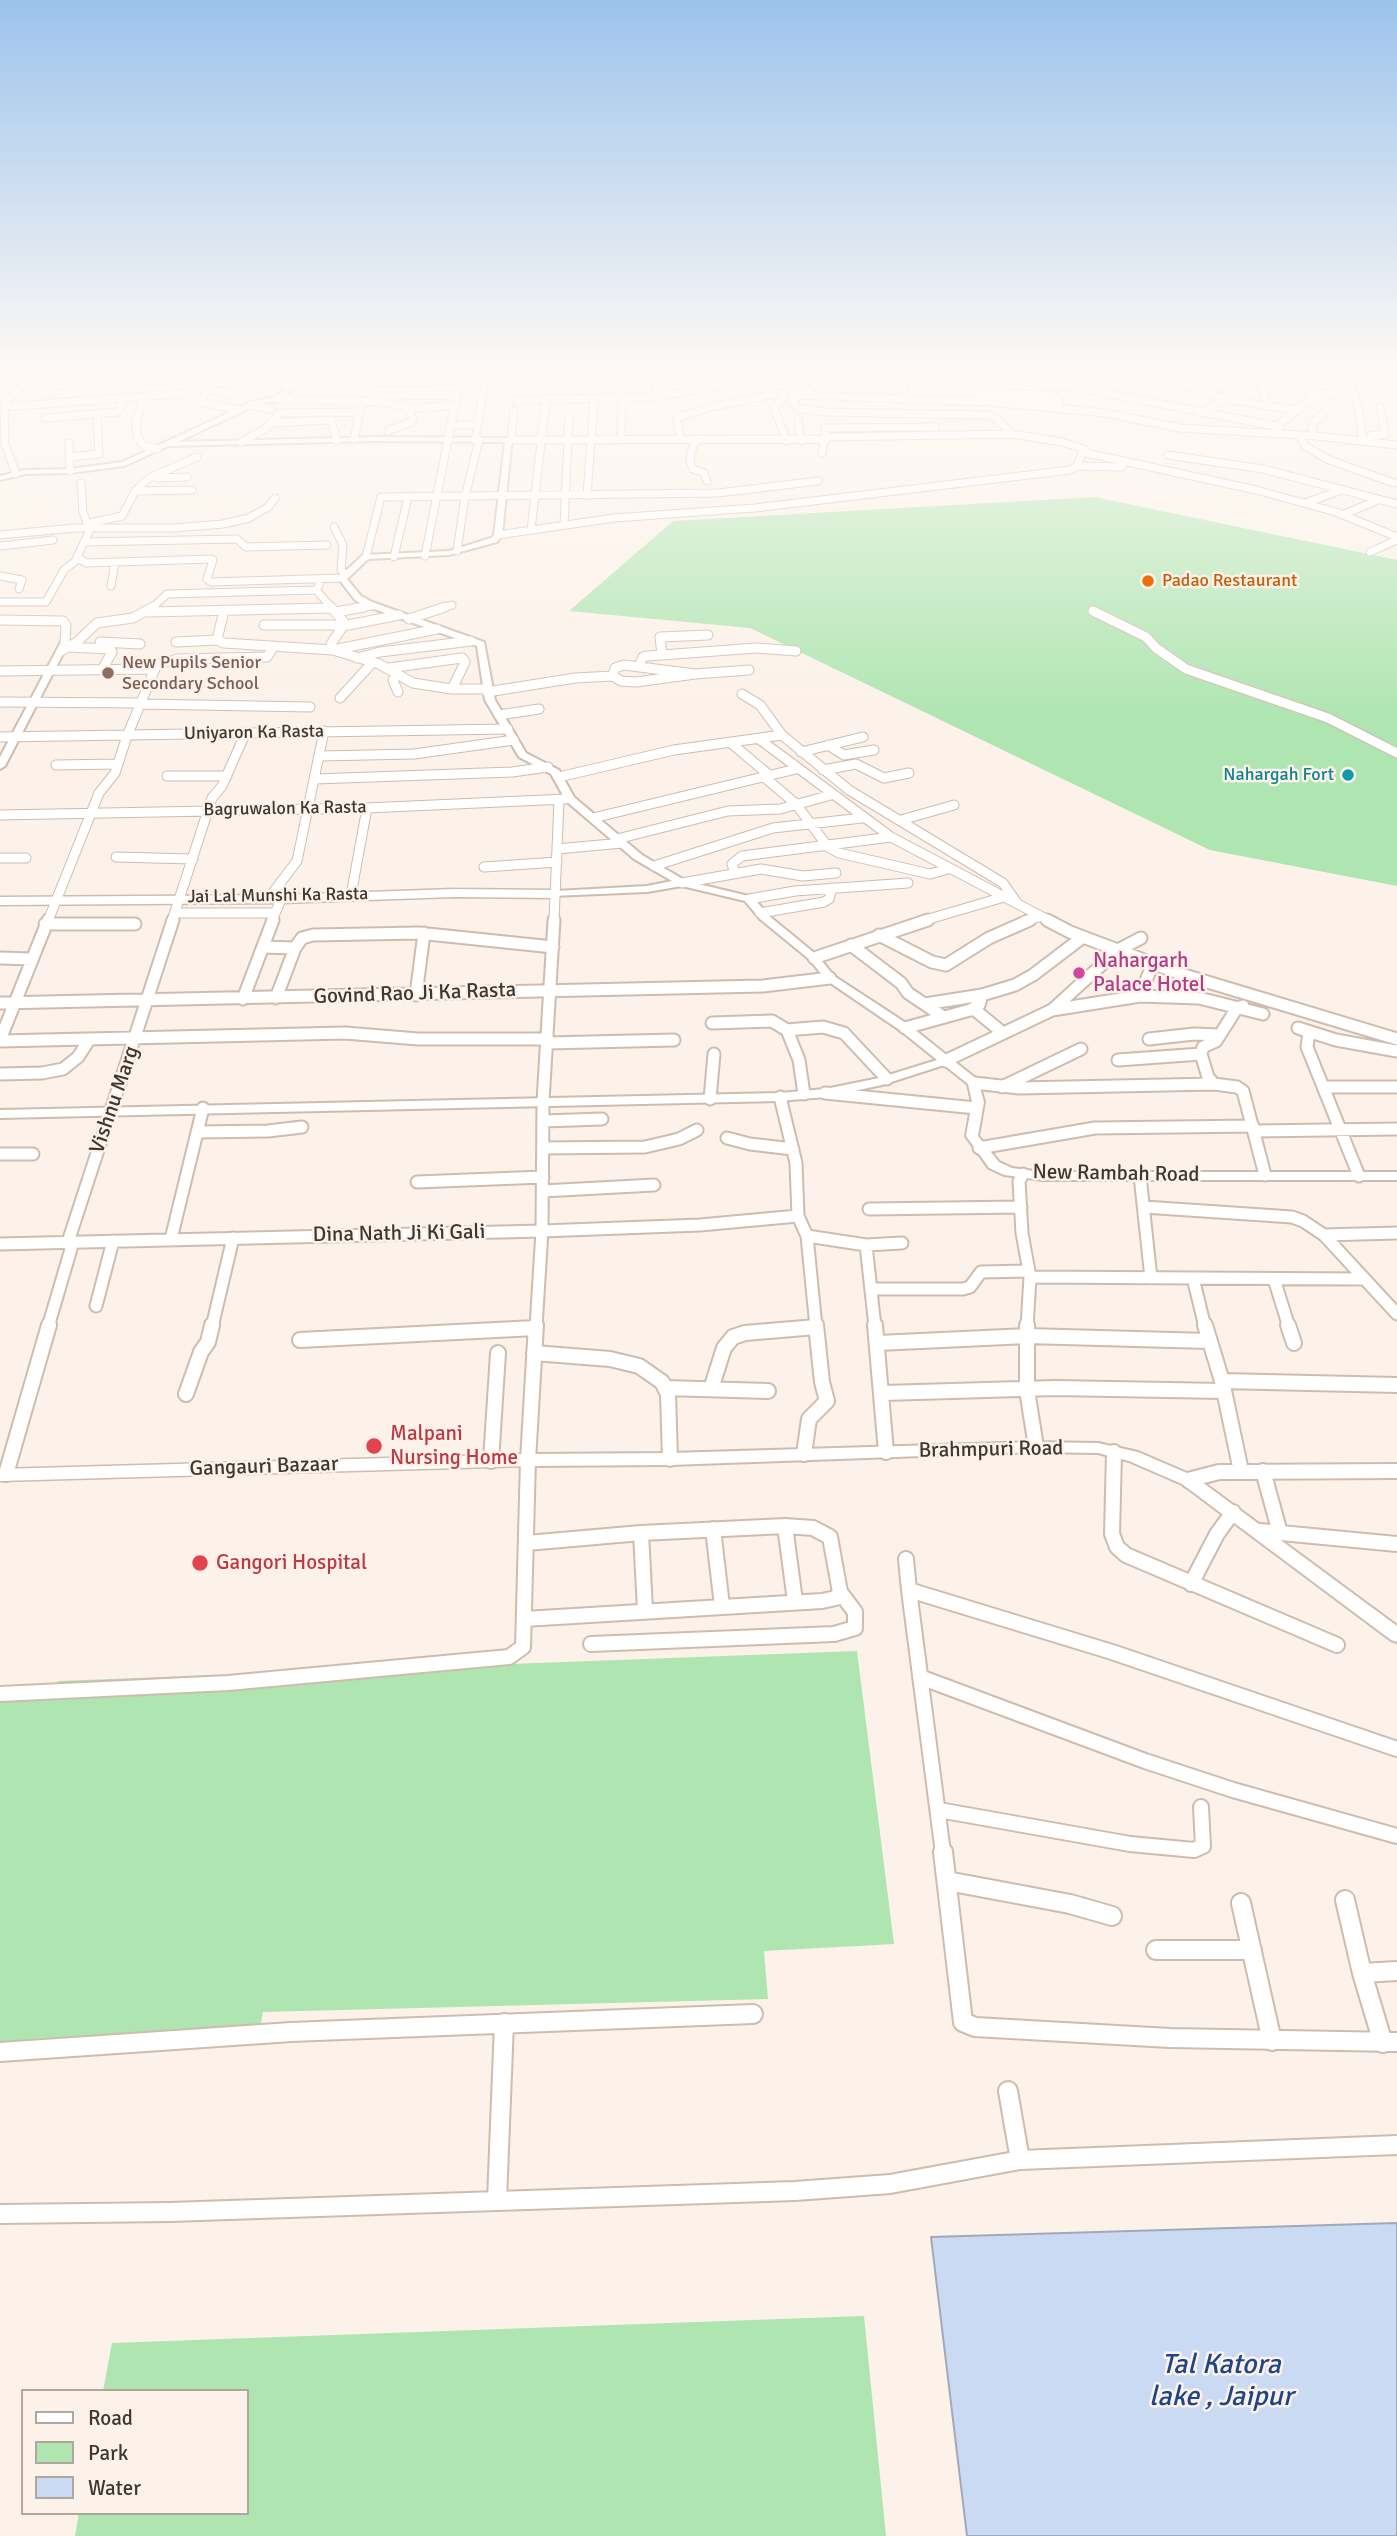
<!DOCTYPE html>
<html>
<head>
<meta charset="utf-8">
<style>
  body { margin:0 }
  #map { position:relative; width:1397px; height:2536px; overflow:hidden; background:#fcf2e9; font-family:Signika,sans-serif }
  canvas { display:block }
  .legend { position:absolute; left:21px; top:2389px; width:228px; height:126px; box-sizing:border-box; background:#fcf2e9; border:2px solid #b0a79f; margin:0; padding:9px 12px; list-style:none; font-size:21px; color:#3e3731 }
  .legend li { display:flex; align-items:center; gap:14px; height:35px }
  .legend b { width:35px; border:2px solid #b0a79f }
</style>
</head>
<body>
<div id="map">
<canvas width="1397" height="2536"></canvas>
<ul class="legend">
<li><b style="height:9px;background:#fff"></b>Road</li>
<li><b style="height:19px;background:#aee5b1"></b>Park</li>
<li><b style="height:19px;background:#cbdaf3"></b>Water</li>
</ul>
</div>
<script>
const ctx = document.querySelector('canvas').getContext('2d');
ctx.lineJoin = 'round';
function paint(path, color) {
  ctx.fillStyle = color;
  ctx.fill(path, 'evenodd');
}
function shape(rows) {
  const path = new Path2D();
  for (const r of rows) {
    path.moveTo(r[0], r[1]);
    for (let i = 2; i < r.length; i += 2) path.lineTo(r[i], r[i + 1]);
  }
  return path;
}
function stroke(path, color, width, dash) {
  ctx.strokeStyle = color;
  ctx.lineWidth = width;
  ctx.lineCap = dash ? 'butt' : 'round';
  ctx.setLineDash(dash || []);
  ctx.stroke(path);
}
function write(font, color, halo, rows, align = 'center') {
  ctx.font = font + ' Signika,sans-serif';
  ctx.lineWidth = 5;
  ctx.setLineDash([]);
  ctx.textBaseline = 'middle';
  ctx.strokeStyle = halo;
  ctx.fillStyle = color;
  for (const [text, x, y, turn = 0] of rows) {
    ctx.save();
    ctx.translate(x, y);
    ctx.rotate((+turn || 0) * Math.PI / 180);
    ctx.textAlign = isNaN(turn) ? turn : align;
    if (halo) ctx.strokeText(text, 0, 0);
    ctx.fillText(text, 0, 0);
    ctx.restore();
  }
}
paint(shape([
  [1095,497,1397,560,1397,886,1210,850,750,628,569,611,673,521],
  [857,1651,894,1944,764,1951,768,1999,263,2012,258,2039,0,2046,0,1702,51,1696,58,1681],
  [864,2316,886,2536,75,2536,79,2513,247,2513,247,2391,103,2391,112,2343]
]), '#aee5b1');
const water = shape([
  [1397,2223,1397,2536,967,2536,931,2237,1397,2223]
]);
paint(water, '#cbdaf3');
stroke(water, '#a1a9b9', 2);
const minorFar4 = shape([
  [224,368,212,382,295,385],
  [249,368,244,372,275,377],
  [341,368,341,375,356,377],
  [618,368,623,374,621,438],
  [738,368,753,379],
  [899,368,950,391,978,391,981,385],
  [967,368,1003,378,1100,392,1280,427],
  [1115,368,1131,368],
  [1256,368,1267,406,1298,410],
  [0,371,7,368],
  [142,371,101,385,169,380,192,368],
  [1140,371,1223,398,1267,406],
  [1348,371,1359,412,1363,441],
  [1200,372,1258,375],
  [1161,376,1195,372,1231,392,1232,395,1200,414],
  [395,377,410,368],
  [435,381,485,380],
  [212,382,200,402,239,410],
  [1035,383,1043,376,1043,368],
  [296,384,431,383,435,381,438,368],
  [207,389,231,394],
  [1261,389,1292,388,1323,393],
  [978,391,1055,396,1060,403,978,396,978,391],
  [1100,392,1138,374,1144,368],
  [54,394,67,394,101,385],
  [800,395,990,402,1105,413,1180,428,1316,436],
  [145,396,136,420,137,436,144,446,158,449],
  [376,396,456,395],
  [654,397,663,368],
  [908,398,899,380,917,379],
  [277,399,382,402,411,409,455,405],
  [516,400,654,397,818,368],
  [250,405,271,409],
  [4,407,188,393],
  [46,418,118,412,126,397],
  [798,419,801,441],
  [270,423,331,420,337,441],
  [450,425,477,425],
  [1276,427,1311,399,1352,388],
  [825,428,935,427],
  [388,431,411,422,413,419,408,409],
  [1312,432,1316,436,1397,445],
  [1312,432,1313,423,1322,415],
  [1299,435,1305,446,1329,460,1394,483],
  [1370,436,1385,434,1380,407],
  [826,437,1012,434,996,418,987,415,823,412,798,408,791,401,830,376,876,368],
  [681,438,677,421,679,417,711,407,780,393,803,392],
  [354,439,361,406],
  [697,439,691,451,690,462,693,469,704,473,707,481],
  [475,440,487,368],
  [509,440,826,439],
  [511,440,514,411],
  [787,441,774,408,788,392],
  [241,442,265,429,280,413,358,412],
  [69,443,70,471],
  [1082,452,1256,490,1336,512,1397,537],
  [822,453,826,433],
  [1168,455,1263,469,1397,504],
  [69,457,99,454,97,414],
  [1077,466,1122,467],
  [16,474,5,444,4,405,16,389,83,368],
  [156,478,187,477],
  [81,483,83,512,87,523],
  [135,491,192,490],
  [587,496,594,399],
  [1305,503,1342,490],
  [1342,515,1378,500],
  [90,523,122,516,135,491,149,478,197,457],
  [564,525,569,417],
  [334,527,343,545,341,570,346,575],
  [90,530,77,557,86,563,211,559,213,560,207,579,211,582,342,578],
  [531,530,546,399],
  [0,535,74,528,175,528,223,524,249,518,268,507,275,498],
  [498,535,614,518,755,508,1070,470,1077,466,1084,449,1062,442,1012,434],
  [84,542,237,539,246,547,327,545],
  [0,546,53,540],
  [457,551,465,497,479,440],
  [1370,552,1397,540],
  [425,556,462,368],
  [366,557,381,497,718,493,818,481],
  [394,557,408,497],
  [0,576,22,580,19,589],
  [319,585,316,590,333,609],
  [111,586,115,562],
  [0,602,46,602,64,570,78,559],
  [151,609,167,594,316,590],
  [277,609,330,608],
  [353,609,372,606],
  [439,609,452,605]
]);
const minorFar3 = shape([
  [331,607,343,621,343,626,331,644,333,650,379,664,413,683,452,689,486,689],
  [1093,611,1146,637,1156,648,1186,669,1328,718,1397,753],
  [148,612,330,608],
  [336,612,364,607],
  [409,619,445,607],
  [0,620,63,621,66,625,65,642],
  [264,625,343,625],
  [343,626,399,615],
  [217,640,224,610],
  [100,642,140,644],
  [176,642,217,640,224,643,333,650,437,629],
  [68,647,110,649,112,652,102,670],
  [61,651,77,642,97,623,133,618,153,607],
  [662,655,660,637,708,635],
  [357,658,380,652,471,641],
  [639,666,643,657,648,656,756,648,796,651],
  [389,668,462,658,465,662,452,689],
  [0,671,153,669],
  [396,675,393,680,398,692],
  [613,676,615,668,624,665,695,674,749,670],
  [487,692,575,678,613,676,621,681,636,682,695,674],
  [742,694,760,705,782,735],
  [340,698,373,662],
  [0,702,142,703],
  [142,704,310,707],
  [499,715,539,709],
  [0,737,508,729],
  [759,739,891,837,1050,921],
  [731,743,769,775],
  [828,745,844,755,874,750],
  [801,752,863,737],
  [320,756,414,754,514,740],
  [56,765,118,764],
  [823,770,856,764,884,778,909,773],
  [167,776,227,776],
  [763,776,796,804,828,847,839,853,930,874,948,869],
  [559,777,674,750,782,735,849,790,1003,883,1017,903],
  [315,779,512,772,548,767],
  [0,815,367,808,566,799],
  [593,818,796,769],
  [901,820,954,805],
  [617,839,728,811,780,809,831,795],
  [557,849,622,843],
  [116,857,193,859],
  [0,858,26,858],
  [654,866,773,828,862,818],
  [484,867,557,862],
  [735,873,732,864,742,856,891,837],
  [682,883,761,869,803,876,836,873],
  [351,895,367,808],
  [268,899,297,861,324,731],
  [749,899,795,891,908,883],
  [176,913,275,913],
  [760,913,824,902,829,899,832,888],
  [48,921,99,793,115,773,127,736,157,664,178,659,267,657,274,646],
  [172,921,212,798,222,786,246,732],
  [272,921,281,899],
  [554,921,559,800],
  [922,921,1004,897],
  [1024,921,1039,917]
]);
const minorFar2 = shape([
  [1047,920,1070,932,1181,974,1397,1039],
  [45,924,135,924],
  [879,935,932,962,946,965,989,938,1030,920],
  [851,945,901,983,908,993,942,1016],
  [263,947,295,948],
  [0,958,32,959],
  [814,958,928,920],
  [416,995,424,933],
  [1140,996,1153,963],
  [276,998,295,948,302,938,313,935,418,933,553,947],
  [243,999,273,920],
  [0,1003,763,986,830,978],
  [925,1004,982,995,1015,985,1033,975,1083,937],
  [970,1010,975,1010,1003,1033],
  [1052,1010,1140,996,1199,998,1263,1014],
  [712,1023,772,1021,787,1030],
  [905,1028,970,1010,979,1005,982,995],
  [1298,1028,1336,1040,1397,1051],
  [1309,1032,1307,1047,1359,1176],
  [1149,1039,1194,1034,1220,1035],
  [0,1040,48,920],
  [0,1041,345,1033,418,1039,548,1039],
  [547,1043,674,1040],
  [1118,1060,1201,1054],
  [945,1061,1052,1010,1118,950,1141,938],
  [0,1074,42,1073,63,1069,78,1057,89,1040],
  [974,1083,1019,1088,1214,1084,1237,1087,1243,1091,1265,1175],
  [1214,1084,1208,1077,1201,1054,1203,1047,1216,1041,1237,1008,1243,1006],
  [1002,1087,1081,1049],
  [1324,1087,1397,1087],
  [825,1093,976,1108],
  [804,1094,799,1060,787,1030,823,1027,844,1033,887,1079],
  [780,1097,796,1163,798,1216,807,1236,816,1327],
  [710,1099,714,1054],
  [543,1121,602,1119],
  [1255,1131,1397,1129],
  [197,1132,268,1131,302,1127],
  [727,1138,750,1144,793,1149],
  [543,1148,645,1147,679,1139,697,1130],
  [979,1148,1095,1128,1253,1126],
  [0,1154,33,1154],
  [1023,1174,1019,1181,1022,1233,1030,1277,1027,1327],
  [1140,1176,1151,1278],
  [417,1182,543,1177],
  [543,1191,654,1185],
  [1144,1207,1292,1217,1303,1221,1324,1235,1397,1314],
  [869,1209,1021,1207],
  [1324,1235,1397,1233],
  [807,1236,866,1245,875,1327],
  [171,1239,203,1108],
  [0,1244,542,1231,700,1225,798,1216],
  [866,1245,902,1243],
  [1030,1277,1364,1279],
  [1193,1278,1205,1327],
  [1274,1279,1289,1327],
  [871,1289,963,1289,970,1287,981,1272,1029,1271],
  [96,1306,113,1241],
  [48,1327,71,1249,68,1242,173,920],
  [212,1327,233,1238],
  [536,1327,542,1231,543,1101,554,920]
]);
const minorFar1 = shape([
  [875,1325,886,1452],
  [1027,1325,1027,1390,1036,1447],
  [1205,1325,1222,1381,1241,1471],
  [1288,1325,1294,1343],
  [300,1340,535,1328],
  [878,1343,1027,1336,1209,1341],
  [534,1353,610,1359,639,1366,662,1382,668,1394,670,1459],
  [1222,1381,1397,1385],
  [665,1388,768,1391],
  [711,1389,724,1348,733,1337,745,1333,816,1327],
  [883,1393,1055,1388,1223,1391],
  [186,1394,201,1352,208,1342,212,1325],
  [1114,1452,1112,1534,1117,1547,1126,1555,1337,1645],
  [804,1454,809,1419,827,1401,822,1382,816,1325],
  [491,1461,498,1353],
  [1263,1471,1280,1533],
  [6,1474,49,1325],
  [1188,1480,1219,1472,1397,1471],
  [785,1526,795,1601],
  [713,1529,722,1606],
  [1260,1531,1397,1544],
  [641,1533,645,1610],
  [906,1559,909,1590],
  [1191,1584,1217,1534,1233,1512],
  [524,1619,822,1601,836,1598,840,1592,830,1537,813,1528,785,1526,641,1533,527,1543],
  [591,1644,834,1634,855,1628,855,1612,840,1592],
  [920,1677,1145,1761,1233,1790,1397,1836],
  [0,1694,228,1683,509,1657,523,1647,528,1460,536,1325],
  [939,1810,1130,1844,1194,1850,1203,1846,1201,1807],
  [943,1853,909,1590,1112,1652,1397,1749]
]);
const minor = shape([
  [943,1852,963,2022,975,2027,1170,2038,1397,2042],
  [947,1881,1070,1904,1112,1916],
  [1345,1900,1362,1973],
  [1241,1903,1272,2041],
  [1156,1950,1252,1950],
  [1383,2043,1362,1973,1397,1971],
  [0,2052,291,2032,753,2014],
  [1008,2091,1020,2160],
  [497,2200,504,2023],
  [0,2214,170,2212,795,2191,890,2184,1020,2160,1397,2145]
]);
const tertiary = shape([
  [320,368,329,368,311,375,279,400,256,405,178,442,375,437,512,438,502,535,497,542,449,555,368,559,347,579,361,596,372,602,484,642,495,700,526,753,559,770,574,797,642,855,686,881,753,897,768,915,818,956,834,976,909,1025,978,1080,984,1102,978,1136,999,1162,1012,1168,1042,1172,1397,1172,1397,1180,1042,1180,1004,1175,989,1168,966,1136,972,1102,968,1084,944,1065,882,1085,825,1097,780,1101,0,1118,0,1110,780,1093,825,1089,879,1078,937,1060,901,1031,826,980,810,960,760,919,745,901,682,886,647,892,552,896,552,892,556,891,647,886,672,881,634,859,566,801,551,774,519,757,485,700,477,646,366,606,355,600,338,578,363,555,449,551,491,538,494,535,505,442,375,441,168,446,124,466,70,473,25,474,0,480,0,476,25,470,70,469,122,462,252,402,275,397,307,373,320,368],
  [65,639,69,642,5,766,0,769,0,757,61,642,65,639],
  [1036,1442,1098,1443,1138,1452,1194,1476,1397,1626,1397,1642,1391,1640,1182,1484,1129,1461,1098,1453,1036,1452,670,1465,528,1466,522,1464,520,1460,522,1456,528,1454,670,1453,1036,1442]
]);
const secondary = shape([
  [454,889,556,890,562,894,556,898,454,897,281,903,0,905,0,897,281,895,454,889],
  [528,1454,534,1456,537,1460,534,1464,528,1466,0,1481,0,1469,528,1454]
]);
stroke(minorFar4, '#cebdae', 9);
stroke(minorFar3, '#cebdae', 11);
stroke(minorFar2, '#cebdae', 15);
stroke(minorFar1, '#cebdae', 18);
stroke(minor, '#cebdae', 22);
stroke(tertiary, '#cebdae', 4);
stroke(secondary, '#cebdae', 3);
stroke(minorFar4, '#fff', 7);
stroke(minorFar3, '#fff', 9);
stroke(minorFar2, '#fff', 11);
stroke(minorFar1, '#fff', 14);
stroke(minor, '#fff', 18);
paint(tertiary, '#fff');
paint(secondary, '#fff');
const sky = ctx.createLinearGradient(0, 0, 0, 723);
sky.addColorStop(0, '#9cc3ec');
sky.addColorStop(0.51, '#fef9f5');
sky.addColorStop(1, '#fef9f500');
ctx.fillStyle = sky;
ctx.fillRect(0, 0, 1397, 723);
for (const [x, y, r, color] of [
  [1148,581,7,"#e8710a"],
  [108,673,7,"#8d6e63"],
  [1348,775,7,"#0f9aa8"],
  [1079,973,7,"#d1479c"],
  [374,1446,9,"#e0444e"],
  [200,1563,9,"#e0444e"]
]) {
  const dot = new Path2D();
  dot.arc(x, y, r, 0, 2 * Math.PI);
  ctx.fillStyle = color;
  ctx.fill(dot);
  stroke(dot, '#fcf2e9', 2.5);
}
write('18px', '#c56008', '#fcf2e9', [
  ["Padao Restaurant",1162,581]
], 'left');
write('18px', '#785e54', '#fcf2e9', [
  ["New Pupils Senior",122,663],
  ["Secondary School",122,684]
], 'left');
write('18px', '#3e3731', '#fcf2e9', [
  ["Uniyaron Ka Rasta",254,733,-1],
  ["Bagruwalon Ka Rasta",285,809,-1],
  ["Jai Lal Munshi Ka Rasta",278,896,-1]
]);
write('18px', '#0d838f', '#fcf2e9', [
  ["Nahargah Fort",1334,775]
], 'right');
write('21px', '#b23c85', '#fcf2e9', [
  ["Nahargarh",1093,961],
  ["Palace Hotel",1093,985]
], 'left');
write('21px', '#3e3731', '#fcf2e9', [
  ["Govind Rao Ji Ka Rasta",415,994,-2],
  ["Vishnu Marg",115,1100,-71],
  ["New Rambah Road",1116,1174,1],
  ["Dina Nath Ji Ki Gali",399,1234,-1],
  ["Brahmpuri Road",991,1450,-1],
  ["Gangauri Bazaar",264,1467,-2]
]);
write('21px', '#be3a42', '#fcf2e9', [
  ["Malpani",390,1434],
  ["Nursing Home",390,1458],
  ["Gangori Hospital",216,1563]
], 'left');
write('italic 28px', '#1c458a', '#fcf2e9', [
  ["Tal Katora",1221,2366],
  ["lake , Jaipur",1221,2398]
]);
</script>
</body>
</html>
